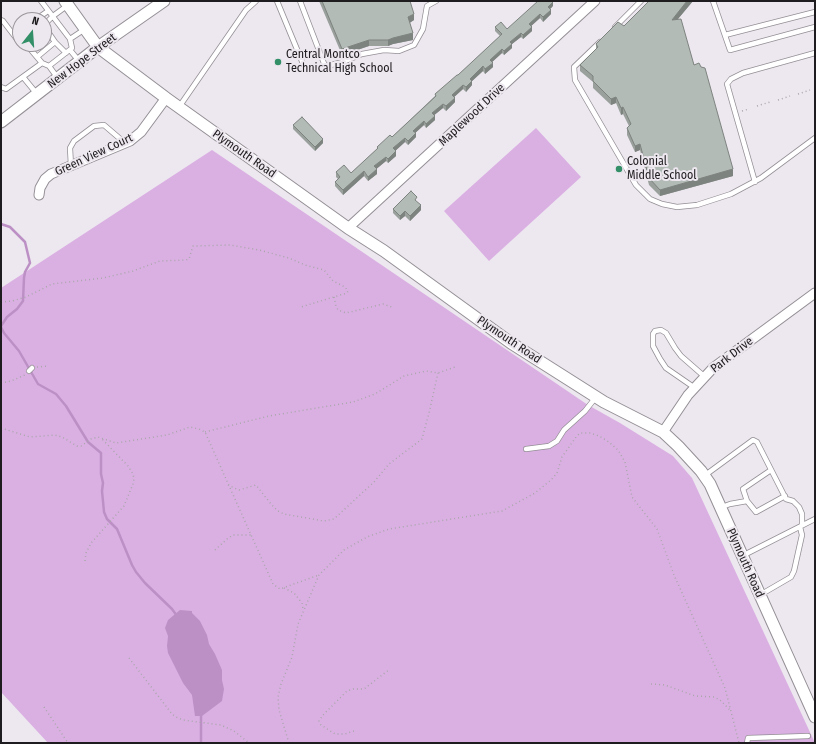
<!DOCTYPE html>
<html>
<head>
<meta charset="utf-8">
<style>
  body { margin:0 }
  #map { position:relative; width:816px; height:744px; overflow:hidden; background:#ede7ef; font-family:"Fira Sans Condensed",sans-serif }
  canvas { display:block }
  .frame { position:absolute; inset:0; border:2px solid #1e1c1e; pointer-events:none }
  .north { position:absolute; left:12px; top:12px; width:40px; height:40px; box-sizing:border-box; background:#ede7ef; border:1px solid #9a969b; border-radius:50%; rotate:17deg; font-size:11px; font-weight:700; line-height:16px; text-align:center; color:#1e1c1e }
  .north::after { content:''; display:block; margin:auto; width:14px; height:18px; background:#328f67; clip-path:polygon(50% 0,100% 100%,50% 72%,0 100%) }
</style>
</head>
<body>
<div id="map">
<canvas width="816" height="744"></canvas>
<div class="frame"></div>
<div class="north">N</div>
</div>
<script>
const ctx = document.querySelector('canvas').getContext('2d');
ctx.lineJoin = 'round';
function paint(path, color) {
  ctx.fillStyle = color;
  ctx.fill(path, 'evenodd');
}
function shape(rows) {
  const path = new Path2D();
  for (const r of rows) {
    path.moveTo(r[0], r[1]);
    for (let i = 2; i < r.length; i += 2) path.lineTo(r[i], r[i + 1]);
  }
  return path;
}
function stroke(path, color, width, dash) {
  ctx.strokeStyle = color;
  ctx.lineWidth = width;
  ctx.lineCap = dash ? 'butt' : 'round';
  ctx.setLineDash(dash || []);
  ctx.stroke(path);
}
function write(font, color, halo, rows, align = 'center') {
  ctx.font = font + ' "Fira Sans Condensed",sans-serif';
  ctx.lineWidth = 4;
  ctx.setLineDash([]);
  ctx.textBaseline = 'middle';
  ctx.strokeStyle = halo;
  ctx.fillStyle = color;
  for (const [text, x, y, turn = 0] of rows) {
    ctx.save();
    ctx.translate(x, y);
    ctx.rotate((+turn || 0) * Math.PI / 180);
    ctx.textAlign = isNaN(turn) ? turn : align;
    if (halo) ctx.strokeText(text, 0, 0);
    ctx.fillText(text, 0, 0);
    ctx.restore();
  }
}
paint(shape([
  [536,128,581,177,489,261,444,211],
  [212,150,588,405,620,423,673,456,692,478,815,743,48,743,1,692,1,288]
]), '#dab0e3');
paint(shape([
  [180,610,192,611,192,613,200,621,207,635,209,644,215,654,222,670,222,680,224,689,222,701,202,716,195,716,192,695,183,683,168,653,167,646,168,636,165,628,168,620]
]), '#bc90c5');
stroke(shape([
  [1,224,10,227,25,242,30,263,25,272,24,278,23,301,17,309,7,317,1,326],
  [1,327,4,333,19,351,38,384,56,394,66,406,88,442,101,453,101,474,103,483,102,491,104,512,107,519,117,529,132,565,136,572,145,583,172,609,177,616],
  [201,714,201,743]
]), '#bc90c5', 2.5);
const service = shape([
  [277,1,306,71,343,62,362,54,384,50,399,51,414,45,423,29,427,6,436,1],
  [300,1,325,66],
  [713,1,730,50,815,27],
  [1,20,3,21,16,38,20,39],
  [35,20,48,11],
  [44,25,53,16,68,5],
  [44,26,55,42,66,53],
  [615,27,641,1],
  [14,34,20,30],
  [725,35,815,12],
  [70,39,85,29],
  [600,42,574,67,575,80,636,185,650,199,662,204,677,207,697,205,731,194,761,178,815,138],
  [26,44,42,63,49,66,72,48,70,39,41,1],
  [70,50,79,61],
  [37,57,55,42],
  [49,66,57,77],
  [23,77,37,94],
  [1,87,6,89,42,63],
  [179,107,246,10,256,1],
  [71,166,70,148,74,141,94,126,104,125,125,143],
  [755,182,727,84,731,79,743,73,815,53],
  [29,371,32,368],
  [695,388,666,368,660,359,653,346,653,334,655,331,661,330,666,333,675,348,681,356,705,377],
  [526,449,549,446,557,441,564,430,585,411,596,397],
  [704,476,753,440,757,442,786,499,793,501,799,507,802,514,802,525],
  [747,501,756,512,785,496],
  [722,507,730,504,747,501,743,489,771,470],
  [742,556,815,519],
  [760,595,791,577,794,571,802,535,800,527],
  [747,743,748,738,808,736]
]);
const minor = shape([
  [39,195,40,188,45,179,51,174,130,141,141,132,166,98],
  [348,228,595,1],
  [663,432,688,395,713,368,815,293]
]);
const tertiary = shape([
  [65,1,98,47,166,98,348,228,384,251,511,343,604,402,663,432,678,446,701,471,710,484,815,717],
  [1,122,98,47,164,1]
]);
stroke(service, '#948f95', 6);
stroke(minor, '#948f95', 11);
stroke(tertiary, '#948f95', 13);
stroke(shape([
  [798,94,810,90],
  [778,100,790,96],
  [757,106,770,102],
  [742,111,749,109],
  [334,297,336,306,338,310,346,313,383,304,392,307],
  [1,302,12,301,26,297,52,284,103,278,133,271,160,261,186,260,189,259,193,246,230,245,259,250,289,258,305,265,324,270,333,281,345,287,348,291,347,293,301,307],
  [37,367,49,366],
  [1,383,11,381,25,375],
  [1,428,30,437,55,435,62,437,77,446,81,446,91,439,98,437,116,443,167,435,190,427,199,429,205,432,273,584,280,589,319,575],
  [205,432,269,416,353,402,375,394,404,376,426,371,438,373,455,367],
  [228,485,239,490,256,485,271,504,278,511,284,514,324,521,334,519,374,482,389,464,422,439,429,413,438,373],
  [215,550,227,539,233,535,252,535],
  [85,561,86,553,91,543,124,506,133,484,134,479,133,474,128,466,102,439],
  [284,588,294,593,302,603,303,609],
  [129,658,172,714,176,717,183,720,221,725,234,731,249,743],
  [651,684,665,685,695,696,714,697,720,700,730,710],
  [44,707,68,743],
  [354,731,345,734,335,734,321,725,319,721,323,715,347,691,353,689,364,689,390,669],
  [289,743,279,710,278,697,281,684,292,657,298,624,319,575,344,550,367,537,389,529,502,511,535,493,551,480,557,473,562,457,576,437,580,433,590,433,599,436,609,442,618,450,625,462,632,497,657,529,674,575,725,688,739,743]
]), '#aba6ac', 1.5, [1, 3]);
stroke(service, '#fff', 4.5);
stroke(minor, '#fff', 9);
stroke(tertiary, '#fff', 11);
paint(shape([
  [319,1,410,1,414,20,409,23,413,40,393,44,388,46,369,46,342,55],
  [649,1,693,1,678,19,733,176,660,196,649,185,640,150,635,152,627,135,627,128,629,126,623,114,621,115,616,103,611,105,593,88,593,82,580,71,580,65,596,50,596,44,624,26],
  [553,6,550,9,551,14,543,22,540,18,531,26,532,31,523,39,521,37,512,44,512,48,504,55,502,53,492,62,493,67,485,74,483,71,472,81,472,85,466,92,463,89,454,97,455,102,446,111,443,108,434,115,435,120,426,128,424,125,415,133,416,137,408,145,405,142,395,151,396,156,388,163,386,161,376,169,377,174,368,181,364,176,343,195,335,186,335,182,338,179,336,177,336,172,351,173,377,149,377,147,392,137,435,96,435,94,458,75,500,36,495,31,495,27,507,29],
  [293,125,323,143,315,151,293,129],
  [417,202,421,210,410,221,405,216,400,220,393,213,393,209]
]), '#9aa19d');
paint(shape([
  [687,1,693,1,672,26,672,20],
  [553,2,553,6,548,11,548,7],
  [551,10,551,14,543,22,543,17],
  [414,14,414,20,408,24,408,17],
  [540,14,540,18,529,28,529,24],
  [532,27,532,31,523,39,523,35],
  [413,33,413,40,393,44,388,46,388,40,393,38],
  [521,33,521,37,512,44,512,48,504,55,504,51,510,42],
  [369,40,369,46,342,55,342,49],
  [502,49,502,53,490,64,490,60],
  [493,63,493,67,485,74,485,69],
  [483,66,483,71,470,83,470,79],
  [472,81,472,85,466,92,466,87],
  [463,85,463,89,452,99,452,95],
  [616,97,616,103,611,105,611,99],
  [455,98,455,102,446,111,446,106],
  [443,104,443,108,432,117,432,113],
  [623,107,623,114,621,115,621,108],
  [435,116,435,120,426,128,426,124],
  [424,121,424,125,413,135,413,131],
  [416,133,416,137,408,145,408,141],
  [405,138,405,142,393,153,393,148],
  [323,139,323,143,315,151,315,147],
  [640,144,640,150,635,152,635,146],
  [396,151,396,156,388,163,388,159],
  [386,157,386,161,374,171,374,166],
  [377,169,377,174,368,181,368,177],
  [733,169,733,176,660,196,660,190],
  [364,171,364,176,343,195,343,190],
  [421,205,421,210,410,221,410,216],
  [405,211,405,216,400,220,400,216]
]), '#7d837f');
const building = shape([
  [322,1,410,1,414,14,408,17,413,33,393,38,388,40,369,40,342,49,322,1],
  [538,1,552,1,553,2,548,7,551,10,543,17,540,14,529,24,532,27,523,35,521,33,510,42,512,44,504,51,502,49,490,60,493,63,485,69,483,66,470,79,472,81,466,87,463,85,452,95,455,98,446,106,443,104,432,113,435,116,426,124,424,121,413,131,416,133,408,141,405,138,393,148,396,151,388,159,386,157,374,166,377,169,368,177,364,171,343,190,335,182,340,177,336,172,344,165,351,173,378,148,377,147,390,135,392,137,436,96,435,94,457,75,458,75,502,34,495,27,501,22,507,29,538,1],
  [649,1,687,1,672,20,681,19,694,65,699,63,701,67,705,68,733,169,660,190,649,178,640,144,635,146,627,128,631,124,623,107,621,108,616,97,611,99,593,81,593,76,580,65,598,47,596,44,618,22,624,26,649,1],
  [302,117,323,139,315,147,293,125,302,117],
  [411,191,417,197,415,200,421,205,410,216,405,211,400,216,393,209,411,191]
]);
paint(building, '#b3bbb6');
stroke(building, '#7d837f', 1);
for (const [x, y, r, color] of [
  [278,62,4,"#328f67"],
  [619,169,4,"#328f67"]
]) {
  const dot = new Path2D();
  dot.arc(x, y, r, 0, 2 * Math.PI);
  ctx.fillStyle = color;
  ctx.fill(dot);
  stroke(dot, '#ede7ef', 1.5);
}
write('12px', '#1e1c1e', '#ede7ef', [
  ["Central Montco",286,55],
  ["Technical High School",286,69],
  ["Colonial",627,162],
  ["Middle School",627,176]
], 'left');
write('12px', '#1e1c1e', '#ede7ef', [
  ["New Hope Street",82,61,-37],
  ["Maplewood Drive",472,115,-43],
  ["Plymouth Road",244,154,35],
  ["Green View Court",94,155,-25],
  ["Plymouth Road",509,340,34],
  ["Park Drive",732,355,-38],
  ["Plymouth Road",745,563,66]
]);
</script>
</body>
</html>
